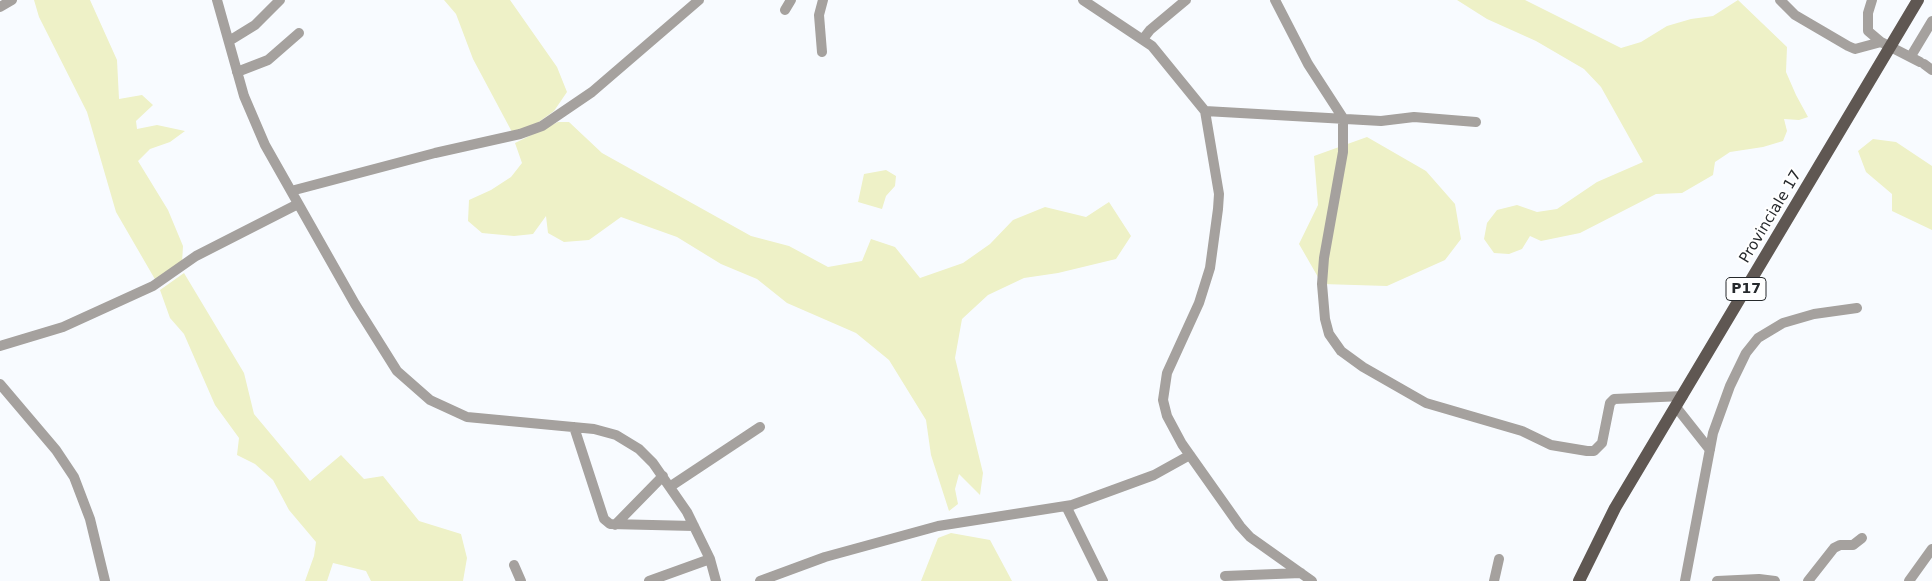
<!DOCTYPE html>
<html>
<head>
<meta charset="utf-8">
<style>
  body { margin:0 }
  canvas { display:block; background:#f8fbff }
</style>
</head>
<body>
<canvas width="1932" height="581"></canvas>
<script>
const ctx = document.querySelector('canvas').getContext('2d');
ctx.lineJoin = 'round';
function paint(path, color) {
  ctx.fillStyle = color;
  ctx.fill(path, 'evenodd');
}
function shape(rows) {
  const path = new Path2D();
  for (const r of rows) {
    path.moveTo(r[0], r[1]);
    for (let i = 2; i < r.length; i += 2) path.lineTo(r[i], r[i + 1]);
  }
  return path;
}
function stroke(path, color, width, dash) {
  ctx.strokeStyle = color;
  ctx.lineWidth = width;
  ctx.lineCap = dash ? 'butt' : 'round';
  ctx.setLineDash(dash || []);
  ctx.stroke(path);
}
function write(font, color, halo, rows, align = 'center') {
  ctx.font = font + ' "DejaVu Sans",sans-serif';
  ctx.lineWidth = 4.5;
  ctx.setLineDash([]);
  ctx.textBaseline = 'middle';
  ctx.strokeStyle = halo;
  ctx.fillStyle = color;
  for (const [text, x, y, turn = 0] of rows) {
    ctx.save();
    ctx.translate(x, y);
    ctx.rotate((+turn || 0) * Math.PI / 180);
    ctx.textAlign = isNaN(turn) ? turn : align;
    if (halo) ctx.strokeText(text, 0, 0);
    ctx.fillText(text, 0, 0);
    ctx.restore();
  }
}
paint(shape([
  [34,0,90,0,117,60,119,99,142,95,153,105,136,121,137,129,157,125,185,131,170,142,150,149,138,161,168,210,183,246,182,263,156,281,116,212,87,112,39,17],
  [444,0,510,0,557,67,567,92,554,111,536,124,512,132,473,59,456,14],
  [1457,0,1525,0,1621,48,1641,42,1667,26,1691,19,1713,16,1738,0,1787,47,1786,72,1796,95,1808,117,1799,120,1784,119,1787,131,1783,141,1763,147,1730,152,1715,162,1713,175,1682,193,1656,194,1580,233,1541,241,1530,236,1522,249,1509,254,1494,253,1484,239,1487,223,1497,210,1517,205,1537,212,1557,209,1597,182,1643,162,1601,87,1584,69,1536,41,1487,19],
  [558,122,569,122,602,153,751,236,789,246,828,267,862,261,871,239,895,247,920,278,963,263,990,244,1013,220,1045,207,1086,217,1109,202,1131,236,1116,259,1058,273,1024,278,988,295,962,319,955,358,983,473,980,495,959,474,955,489,958,504,949,511,931,455,926,420,889,360,856,333,787,303,757,279,721,264,677,237,621,217,589,240,564,242,548,233,546,216,533,234,514,236,482,233,468,221,469,200,491,190,511,177,522,163,515,143],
  [1367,137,1426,171,1455,204,1461,239,1445,260,1387,286,1322,284,1299,244,1318,205,1314,156],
  [1873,139,1896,142,1932,166,1932,230,1892,211,1892,194,1866,172,1858,151],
  [886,170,896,176,895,186,886,196,882,209,858,202,864,174],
  [184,273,244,373,254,414,310,481,341,455,364,479,383,476,419,521,461,534,467,558,463,581,371,581,366,571,333,563,327,581,305,581,314,556,316,542,289,510,273,480,255,464,237,455,239,438,215,405,184,334,170,318,160,290],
  [951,533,990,540,1012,581,921,581,938,538]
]), '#eef1c7');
stroke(shape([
  [217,0,244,96,265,145,355,304,397,371,430,400,467,417,594,429,616,435,639,449,653,463,687,512,710,559,716,581],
  [1083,0,1152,46,1205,111,1219,194,1218,209,1210,268,1199,303,1167,373,1163,400,1167,416,1182,444,1240,526,1250,537,1312,581],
  [1275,0,1308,64,1343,118,1343,152,1324,258,1322,284,1325,319,1329,334,1341,351,1363,367,1426,403,1522,431,1551,445,1587,451,1594,451,1602,443,1610,403,1614,399,1683,396],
  [1780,0,1795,15,1848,46,1855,49,1881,42],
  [1872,0,1868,13,1868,31,1881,42,1920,62],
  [0,7,12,0],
  [785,10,791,0],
  [1143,39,1150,30,1186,0],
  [229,41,255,25,280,0],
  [822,52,819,15,823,0],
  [1911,56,1932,21],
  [1924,64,1932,70],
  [237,72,268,60,299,33],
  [1205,111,1381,121,1414,117,1476,122],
  [291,191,435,153,520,134,542,126,592,92,699,0],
  [0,346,63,327,153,286,196,256,298,204],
  [0,384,56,450,74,477,90,519,105,581],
  [1676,407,1710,450],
  [574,427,604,519,610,524,694,526],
  [671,486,760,427],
  [1066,506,1103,581],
  [615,525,663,476],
  [514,565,521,581],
  [1225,576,1301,573],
  [649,581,710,559],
  [760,581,825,557,938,526,1072,505,1154,475,1190,455],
  [1494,581,1499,559],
  [1685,581,1713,433,1730,386,1746,353,1758,338,1783,323,1814,314,1857,308],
  [1717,581,1759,579,1775,581],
  [1808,581,1834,548,1840,545,1853,545,1862,538],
  [1909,581,1932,549]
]), '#a5a19e', 10);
stroke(shape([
  [1579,581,1615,508,1918,0]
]), '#5f5752', 12);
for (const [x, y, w] of [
  [1746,289,40]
]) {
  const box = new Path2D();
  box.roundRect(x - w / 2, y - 11.5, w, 23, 4);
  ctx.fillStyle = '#fff';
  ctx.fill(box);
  stroke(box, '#26292c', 1);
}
write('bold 14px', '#26292c', null, [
  ["P17",1746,289]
]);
write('15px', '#26292c', '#fff', [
  ["Provinciale 17",1771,217,-59]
]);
</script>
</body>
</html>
